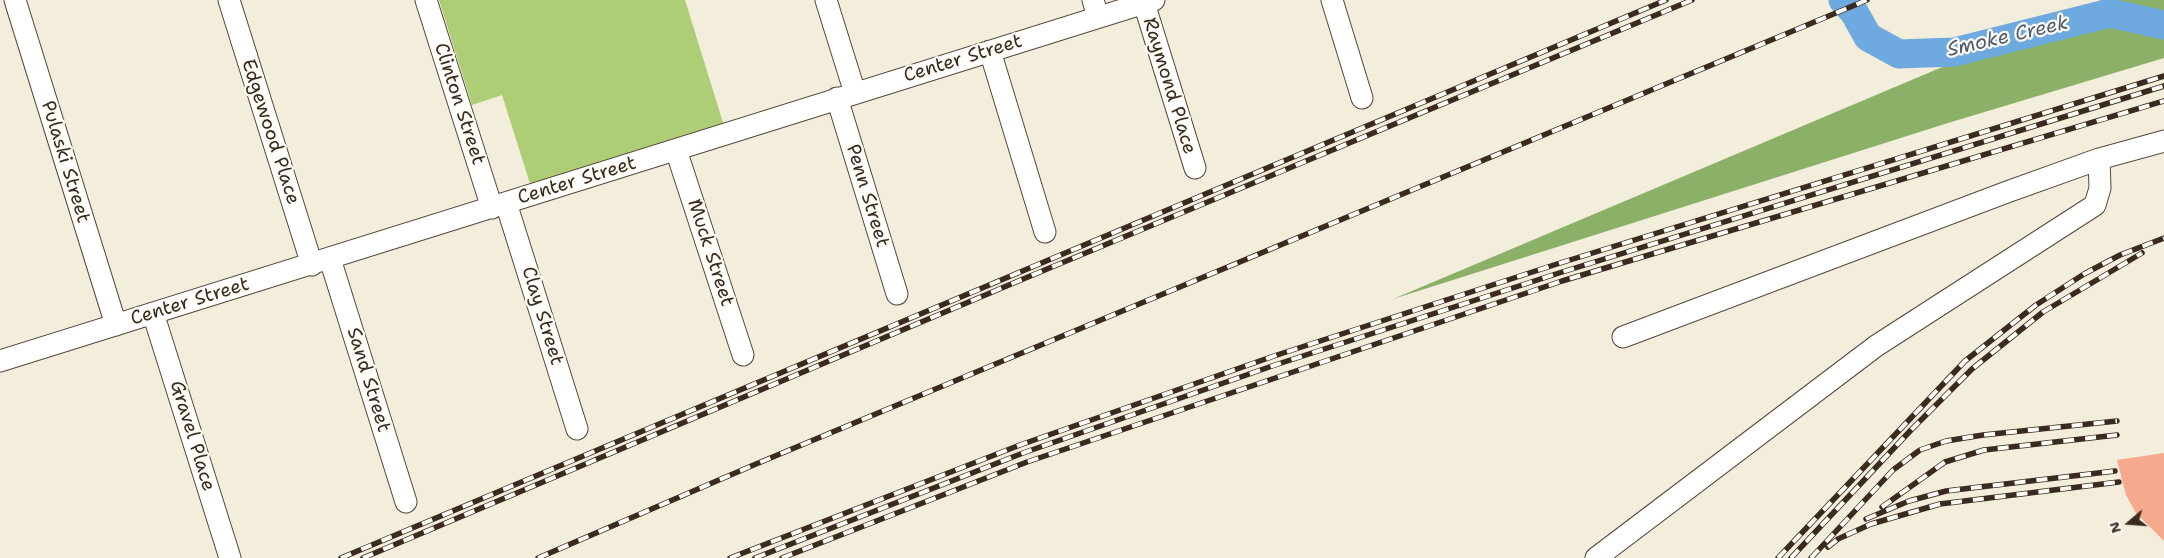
<!DOCTYPE html>
<html>
<head>
<meta charset="utf-8">
<style>
  body { margin:0 }
  #map { position:relative; width:2164px; height:558px; overflow:hidden; background:#f3eedb; font-family:"Shantell Sans",sans-serif }
  canvas { display:block }
  .north { position:absolute; left:2104px; top:498px; width:50px; height:50px; -webkit-text-stroke:4px #fdfcf7; paint-order:stroke; rotate:252deg; font-size:14px; font-weight:700; line-height:20px; text-align:center; color:#3b2a1e }
  .north::after { content:''; display:block; margin:auto; width:18px; height:22px; background:#3b2a1e; clip-path:polygon(50% 0,100% 100%,50% 72%,0 100%) }
</style>
</head>
<body>
<div id="map">
<canvas width="2164" height="558"></canvas>
<div class="north">N</div>
</div>
<script>
const ctx = document.querySelector('canvas').getContext('2d');
ctx.lineJoin = 'round';
function paint(path, color) {
  ctx.fillStyle = color;
  ctx.fill(path, 'evenodd');
}
function shape(rows) {
  const path = new Path2D();
  for (const r of rows) {
    path.moveTo(r[0], r[1]);
    for (let i = 2; i < r.length; i += 2) path.lineTo(r[i], r[i + 1]);
  }
  return path;
}
function stroke(path, color, width, dash) {
  ctx.strokeStyle = color;
  ctx.lineWidth = width;
  ctx.lineCap = dash ? 'butt' : 'round';
  ctx.setLineDash(dash || []);
  ctx.stroke(path);
}
function write(font, color, halo, rows, align = 'center') {
  ctx.font = font + ' "Shantell Sans",sans-serif';
  ctx.lineWidth = 4.5;
  ctx.setLineDash([]);
  ctx.textBaseline = 'middle';
  ctx.strokeStyle = halo;
  ctx.fillStyle = color;
  for (const [text, x, y, turn = 0] of rows) {
    ctx.save();
    ctx.translate(x, y);
    ctx.rotate((+turn || 0) * Math.PI / 180);
    ctx.textAlign = isNaN(turn) ? turn : align;
    if (halo) ctx.strokeText(text, 0, 0);
    ctx.fillText(text, 0, 0);
    ctx.restore();
  }
}
paint(shape([
  [439,0,685,0,725,129,532,190,502,95,472,105]
]), '#aece76');
paint(shape([
  [2101,0,2164,0,2164,58,1948,123,1393,299]
]), '#8ab167');
stroke(shape([
  [1843,0,1854,12,1868,37,1899,54,1954,52,2110,13,2164,25]
]), '#6eaadf', 29);
paint(shape([
  [2164,453,2164,541,2136,513,2126,495,2117,460]
]), '#f6a98c');
const minor = shape([
  [15,0,116,325],
  [229,0,312,265],
  [426,0,492,208],
  [826,0,855,93],
  [1093,0,1098,17],
  [1332,0,1362,98],
  [1144,3,1195,168],
  [990,51,1045,232],
  [837,98,897,294],
  [676,150,743,355],
  [506,203,577,429],
  [330,259,406,502],
  [153,313,230,558],
  [1623,337,2007,192,2099,159,2164,141],
  [0,361,1154,0],
  [1596,558,1876,346,2095,205,2100,188,2099,159]
]);
stroke(minor, '#57473a', 23);
stroke(minor, '#fff', 21);
const rail = shape([
  [1882,507,1945,462,1984,450,2117,435],
  [1866,519,1909,501,1946,491,2115,471],
  [1828,547,1838,539,1871,524,1940,504,2119,482],
  [341,558,1666,0],
  [363,558,1016,282,1692,0],
  [538,558,756,464,1867,0],
  [730,558,1020,445,1274,356,1557,264,2164,76],
  [755,558,1023,453,1275,365,1559,273,2164,86],
  [782,558,1027,462,1562,281,2164,101],
  [1778,558,1965,361,2036,305,2084,274,2120,255,2164,238],
  [1791,558,1911,430,1972,369,2043,312,2142,253],
  [1811,558,1893,470,1920,450,1946,441,1983,435,2117,421]
]);
stroke(rail, '#3b2a1e', 5.5);
stroke(rail, '#fdfcf7', 4, [11]);
write('19px', '#3b2a1e', '#fdfcf7', [
  ["Center Street",963,59,-17],
  ["Raymond Place",1169,86,73],
  ["Clinton Street",459,104,72],
  ["Edgewood Place",270,132,72],
  ["Pulaski Street",65,162,73],
  ["Center Street",577,181,-17],
  ["Penn Street",867,196,73],
  ["Muck Street",710,253,72],
  ["Center Street",190,302,-17],
  ["Clay Street",542,316,73],
  ["Sand Street",368,380,73],
  ["Gravel Place",192,436,73]
]);
write('italic 20px', '#4f5d6b', '#fdfcf7', [
  ["Smoke Creek",2008,37,-13]
]);
</script>
</body>
</html>
